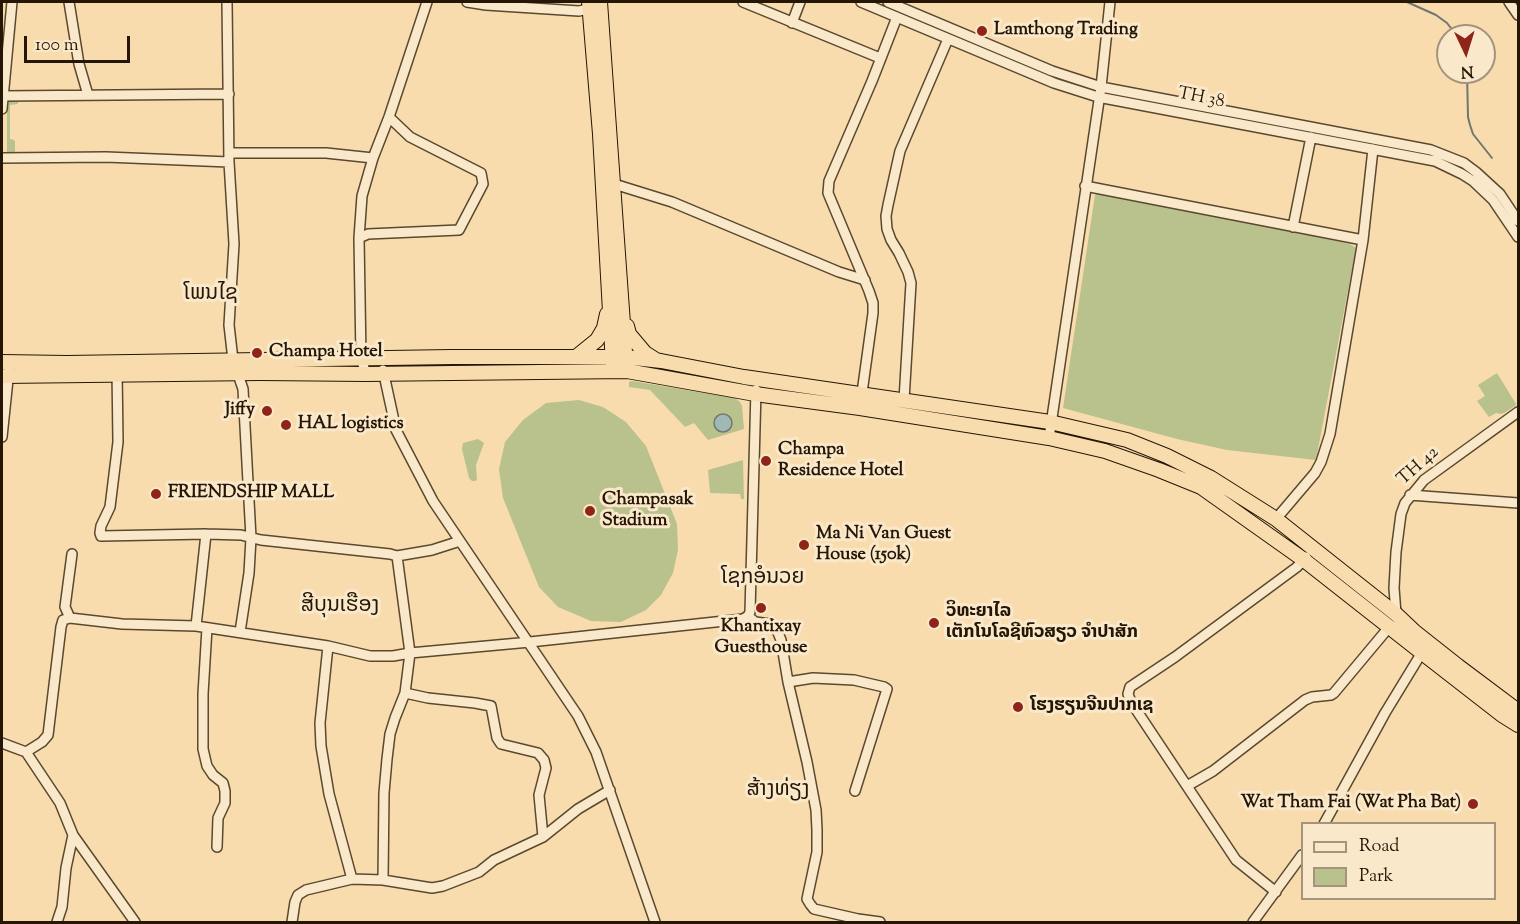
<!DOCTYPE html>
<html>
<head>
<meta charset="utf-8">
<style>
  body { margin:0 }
  #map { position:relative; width:1520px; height:924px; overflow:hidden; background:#f8dcae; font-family:"Sorts Mill Goudy",serif }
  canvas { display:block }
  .frame { position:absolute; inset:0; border:3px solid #251605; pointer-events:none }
  .legend { position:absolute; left:1301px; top:822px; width:195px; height:78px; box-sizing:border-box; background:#fae8ca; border:2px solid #a5947b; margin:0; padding:8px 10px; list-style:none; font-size:18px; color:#251605 }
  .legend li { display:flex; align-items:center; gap:12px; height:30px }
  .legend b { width:30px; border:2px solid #a5947b }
  .north { position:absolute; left:1436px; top:24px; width:60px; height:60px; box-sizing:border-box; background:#fae8ca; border:2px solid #a5947b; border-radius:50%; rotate:176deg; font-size:16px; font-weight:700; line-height:24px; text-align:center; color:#251605 }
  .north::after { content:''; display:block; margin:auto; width:21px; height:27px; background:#8f2418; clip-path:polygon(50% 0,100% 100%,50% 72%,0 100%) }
  .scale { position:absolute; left:24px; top:36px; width:106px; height:27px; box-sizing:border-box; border:3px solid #251605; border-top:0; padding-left:8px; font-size:18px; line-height:21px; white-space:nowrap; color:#251605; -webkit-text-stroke:4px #fae8ca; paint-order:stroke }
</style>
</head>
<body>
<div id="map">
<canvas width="1520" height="924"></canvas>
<div class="frame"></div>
<ul class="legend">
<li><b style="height:8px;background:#fae8ca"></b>Road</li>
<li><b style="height:16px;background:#b9c18d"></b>Park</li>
</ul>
<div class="north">N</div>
<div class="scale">100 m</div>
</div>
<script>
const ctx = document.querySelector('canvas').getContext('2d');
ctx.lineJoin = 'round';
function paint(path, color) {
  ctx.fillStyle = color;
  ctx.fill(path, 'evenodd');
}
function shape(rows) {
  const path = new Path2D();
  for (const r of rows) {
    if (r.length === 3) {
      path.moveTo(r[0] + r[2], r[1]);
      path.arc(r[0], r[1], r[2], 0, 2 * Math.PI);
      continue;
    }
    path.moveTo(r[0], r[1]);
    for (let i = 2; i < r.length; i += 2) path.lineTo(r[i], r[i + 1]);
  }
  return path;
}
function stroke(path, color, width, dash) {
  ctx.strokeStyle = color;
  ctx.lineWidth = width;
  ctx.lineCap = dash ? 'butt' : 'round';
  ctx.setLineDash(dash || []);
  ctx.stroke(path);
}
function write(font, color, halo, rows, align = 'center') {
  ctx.font = font + ' "Sorts Mill Goudy","Noto Sans Lao",serif';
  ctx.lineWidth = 6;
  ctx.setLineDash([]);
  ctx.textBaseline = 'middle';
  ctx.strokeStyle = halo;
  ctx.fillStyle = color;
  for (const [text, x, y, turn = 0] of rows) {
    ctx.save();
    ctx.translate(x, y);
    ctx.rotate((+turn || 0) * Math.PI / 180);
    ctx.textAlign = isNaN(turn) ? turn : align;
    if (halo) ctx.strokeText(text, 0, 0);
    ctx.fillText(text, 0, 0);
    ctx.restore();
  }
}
paint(shape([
  [7,101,18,101,18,104,10,105,10,139,14,140,15,142,15,153,7,152],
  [1098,193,1295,232,1350,244,1356,248,1316,460,1227,450,1177,439,1063,408,1095,195],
  [1497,373,1516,404,1515,406,1504,413,1501,414,1496,413,1489,417,1477,401,1485,396,1478,385],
  [632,381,735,398,740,402,742,406,744,429,708,440,694,423,685,427,650,390,629,387,629,382],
  [579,400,603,407,626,422,646,446,677,524,678,550,673,573,661,595,646,610,621,622,591,621,558,607,539,587,503,498,499,469,505,442,523,420,546,403],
  [478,439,484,443,476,465,477,480,475,481,472,481,469,478,462,449,463,443],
  [743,460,744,499,741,499,740,494,710,493,708,470]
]), '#b9c18d');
const water = shape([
  [723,423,9]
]);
paint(water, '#a1b9b5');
stroke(water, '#6f786f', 1.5);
stroke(shape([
  [1407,2,1436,15,1447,23,1457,36],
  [1467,72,1468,117,1470,125,1473,134,1492,158]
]), '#6f786f', 2);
const minor = shape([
  [69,2,79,64,88,95],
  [227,2,229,162,234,244,229,325,233,360,243,389,251,538,249,573,240,632],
  [467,2,486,5,579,11,593,8],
  [743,2,880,58],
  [861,2,1054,83,1098,97,1435,161,1462,174,1473,181,1493,200,1518,237],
  [888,2,1052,71,1101,87,1431,150,1464,163,1476,172,1500,194,1518,221],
  [1509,2,1518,15],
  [792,23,800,2],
  [3,96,229,94],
  [2,109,12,2],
  [229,153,326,153,373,158,362,196,359,238,361,358,366,374],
  [2,158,106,157,229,162],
  [373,158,389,117,427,2],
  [609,184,614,184,672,202,839,272,865,280],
  [1085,186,1363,240],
  [1293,227,1311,137],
  [359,238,368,234,459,230,483,184,481,173,410,137,389,117],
  [117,370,118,442,110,507,101,526,100,533,101,536,206,534,241,535,261,540,390,554,397,556,432,550,460,541],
  [383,370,396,430,433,501,578,716,596,752,655,922],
  [861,400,873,313,873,303,869,291,828,193,829,181,872,81,897,17],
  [904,400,911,283,908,272,899,253,891,240,887,229,886,216,888,205,900,151,948,39],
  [2,437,9,370],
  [1049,438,1101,87,1110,2],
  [1410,495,1518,503],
  [1276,519,1315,473,1321,462,1330,434,1363,240,1373,149],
  [1396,614,1394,588,1396,552,1401,514,1405,503,1424,480,1518,412],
  [748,616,755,622,771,624,776,628,781,640,788,682,807,762,816,810,817,830,817,852,807,899,810,904,814,909,858,919,880,922],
  [748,616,750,612,756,390],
  [70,618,65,607,72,554],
  [196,626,206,534],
  [207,628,203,694,203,749,207,766,213,775,223,783,225,791,225,803,218,818,217,847],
  [328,646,320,723,321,746,329,794,352,879],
  [788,682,813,678,854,680,884,687,887,689,855,791],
  [405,693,428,698,475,703,491,706,497,738,501,744,538,753,544,760,546,768,539,795,543,837],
  [2,743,26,752,60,803,73,835,135,922],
  [26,752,42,742,48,735,61,627,63,620,70,618,122,624,196,626,328,646,370,656,393,656,410,653,530,642,743,619,748,616],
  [1187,786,1213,771,1305,700,1312,697,1331,695,1334,693,1390,626],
  [1324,824,1385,713,1424,649],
  [383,880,384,793,387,759,390,734,395,718,405,693,410,653,397,556],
  [1276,892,1236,860,1131,702,1128,694,1130,687,1175,657,1297,567,1306,557],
  [57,922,62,907,66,868,73,835],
  [292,922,295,902,298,895,306,890,352,879,383,880,432,888,443,886,479,872,494,860,543,837,578,809,610,790],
  [1253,922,1302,855]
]);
const highway = shape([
  [589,2,600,134,613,365],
  [600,2,626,366],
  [627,326,629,334,645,353,656,360],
  [576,357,597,340,604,328,607,314],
  [2,362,67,363,452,357,626,357,661,361,744,377,1050,422,1127,440,1167,456,1211,478,1276,519,1396,614,1415,632,1458,666,1518,711],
  [2,376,260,373,366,374,627,371,755,394,860,408,1049,438,1105,451,1159,470,1201,487,1304,560,1421,652,1502,715,1518,725]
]);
stroke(minor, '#5a482f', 12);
stroke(highway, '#251605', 16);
stroke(minor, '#fae8ca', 9);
stroke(highway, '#f8dcae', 14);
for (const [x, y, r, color] of [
  [982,31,6,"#8f2418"],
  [257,353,6,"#8f2418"],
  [267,411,6,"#8f2418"],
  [286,425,6,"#8f2418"],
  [766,461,6,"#8f2418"],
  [156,494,6,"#8f2418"],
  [590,511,6,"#8f2418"],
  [804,545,6,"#8f2418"],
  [761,608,6,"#8f2418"],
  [934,623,6,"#8f2418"],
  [1018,707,6,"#8f2418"],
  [1473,804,6,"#8f2418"]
]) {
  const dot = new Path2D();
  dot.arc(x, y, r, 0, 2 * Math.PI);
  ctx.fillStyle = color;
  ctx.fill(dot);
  stroke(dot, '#fae8ca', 2);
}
write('bold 18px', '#251605', '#fae8ca', [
  ["Lamthong Trading",994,31],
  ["Champa Hotel",269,353],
  ["Jiffy",255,411,"right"],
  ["HAL logistics",298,425],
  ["Champa",778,451],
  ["Residence Hotel",778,472],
  ["FRIENDSHIP MALL",168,494],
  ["Champasak",602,501],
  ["Stadium",602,522],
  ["Ma Ni Van Guest",816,535],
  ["House (150k)",816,556],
  ["ວິທະຍາໄລ",946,613],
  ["ເຕັກໂນໂລຊີຫົວສຽວ ຈຳປາສັກ",946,634],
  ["Khantixay",761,628,"center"],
  ["Guesthouse",761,649,"center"],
  ["ໂຮງຮຽນຈີນປາກເຊ",1030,707],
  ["Wat Tham Fai (Wat Pha Bat)",1461,804,"right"]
], 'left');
write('18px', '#251605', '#fae8ca', [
  ["TH 38",1201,99,11],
  ["TH 42",1419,467,-42]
]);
write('21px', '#251605', '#fae8ca', [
  ["ໂພນໄຊ",211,295],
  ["ໂຊກອໍນວຍ",763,579],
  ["ສີບຸນເຮືອງ",340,607],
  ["ສ້າງທ່ຽງ",778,791]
]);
</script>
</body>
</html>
